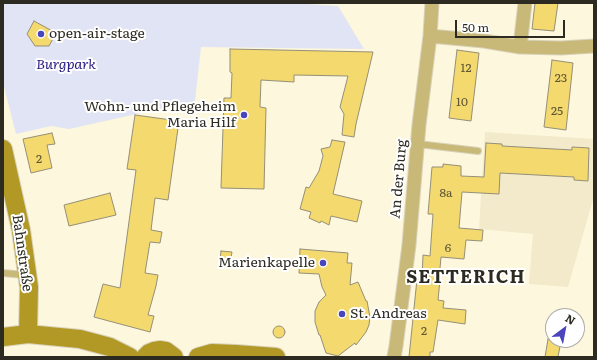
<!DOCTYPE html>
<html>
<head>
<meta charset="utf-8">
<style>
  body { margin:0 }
  #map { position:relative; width:597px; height:360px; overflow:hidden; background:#fdf7dd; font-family:Literata,serif }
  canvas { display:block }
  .frame { position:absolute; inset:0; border:4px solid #2d2b21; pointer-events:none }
  .north { position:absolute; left:545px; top:308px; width:40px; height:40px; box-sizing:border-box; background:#fff; border:1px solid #abaaa6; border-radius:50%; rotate:32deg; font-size:11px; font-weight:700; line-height:16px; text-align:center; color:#2d2b21 }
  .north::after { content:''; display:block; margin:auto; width:14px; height:18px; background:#4a45bc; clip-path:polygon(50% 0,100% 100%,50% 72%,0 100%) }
  .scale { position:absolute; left:455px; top:20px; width:110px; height:18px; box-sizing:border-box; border:2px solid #2d2b21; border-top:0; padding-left:5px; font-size:12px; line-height:14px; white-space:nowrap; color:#2d2b21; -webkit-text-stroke:3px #fff; paint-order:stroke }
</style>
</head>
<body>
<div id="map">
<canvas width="597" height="360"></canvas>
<div class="frame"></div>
<div class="north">N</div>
<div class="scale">50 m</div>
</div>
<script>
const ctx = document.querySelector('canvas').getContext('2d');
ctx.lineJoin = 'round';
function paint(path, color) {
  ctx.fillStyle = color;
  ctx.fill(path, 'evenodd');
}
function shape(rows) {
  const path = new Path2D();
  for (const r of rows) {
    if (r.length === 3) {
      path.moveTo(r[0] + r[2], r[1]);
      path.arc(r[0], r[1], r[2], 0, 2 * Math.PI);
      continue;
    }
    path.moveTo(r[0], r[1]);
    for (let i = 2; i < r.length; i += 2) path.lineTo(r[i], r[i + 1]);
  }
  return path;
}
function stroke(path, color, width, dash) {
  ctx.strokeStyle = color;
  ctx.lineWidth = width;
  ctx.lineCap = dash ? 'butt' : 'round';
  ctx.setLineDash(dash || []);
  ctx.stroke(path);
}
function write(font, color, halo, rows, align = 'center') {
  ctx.font = font + ' Literata,serif';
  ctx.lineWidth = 4;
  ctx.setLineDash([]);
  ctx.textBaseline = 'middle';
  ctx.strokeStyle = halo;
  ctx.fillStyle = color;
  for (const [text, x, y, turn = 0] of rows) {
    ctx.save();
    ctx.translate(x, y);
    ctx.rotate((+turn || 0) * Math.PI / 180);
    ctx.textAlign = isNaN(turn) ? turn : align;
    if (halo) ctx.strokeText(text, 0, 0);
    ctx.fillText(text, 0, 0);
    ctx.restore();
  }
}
paint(shape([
  [485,132,594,139,594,196,568,287,529,284,533,234,479,229]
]), '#f2eaca');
paint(shape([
  [3,3,306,3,307,4,338,6,364,49,201,47,195,101,69,129,51,126,16,134,3,83]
]), '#e1e4f4');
const building = shape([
  [535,3,558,3,554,31,532,29,535,3],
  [34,21,56,33,49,46,35,46,27,34,34,21],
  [230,49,373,52,356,124,354,137,342,135,344,114,340,107,348,76,294,75,294,82,261,80,260,107,266,108,264,189,221,188,224,98,231,98,232,73,230,72,230,49],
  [457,50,479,53,471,121,449,118,457,50],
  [552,60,573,63,566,130,544,127,552,60],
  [135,115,179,121,168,200,155,198,151,230,162,232,160,243,150,242,145,273,158,275,156,286,148,315,154,316,150,332,94,317,103,284,120,288,136,170,127,169,135,115],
  [52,133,55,144,47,145,52,168,31,173,23,139,52,133],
  [332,140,345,142,333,194,362,201,357,222,331,216,329,225,321,221,320,223,309,218,311,212,300,209,306,187,309,188,319,171,323,156,321,149,330,147,332,140],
  [486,143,502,144,502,146,572,150,572,147,589,148,588,181,574,180,574,177,500,173,499,194,462,192,459,228,483,230,482,241,466,240,464,259,441,257,439,280,440,280,438,300,444,301,443,308,466,310,465,324,438,320,433,352,430,352,430,357,409,357,417,279,422,279,423,255,430,256,433,214,428,214,432,167,443,167,443,164,461,166,461,176,484,177,486,143],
  [110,193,116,215,69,226,64,205,110,193],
  [300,249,348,253,347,263,352,263,350,285,358,282,366,301,367,301,370,317,369,325,366,332,356,345,355,343,338,356,326,353,320,335,319,335,315,322,315,311,319,302,326,295,322,287,319,274,299,273,300,249],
  [221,251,232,252,230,263,220,261,221,251],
  [279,332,6],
  [548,339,561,341,558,357,545,357,548,339]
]);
paint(building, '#f3d96e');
stroke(building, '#958f78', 1);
const lane = shape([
  [418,144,478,151],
  [3,273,25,275]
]);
const street = shape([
  [430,36,484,41,520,47,561,48,594,46],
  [520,47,525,3],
  [394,357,396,346,409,245,419,125,430,36,432,3]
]);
const secondary = shape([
  [3,149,21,230,29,287,28,334],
  [3,337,28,334,80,339,110,347,130,357],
  [145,357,149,353,154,351,160,350,166,351,174,357],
  [198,357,212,353,236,354,276,357]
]);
stroke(lane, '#d8d2bb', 8);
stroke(street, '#d8d2bb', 15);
stroke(secondary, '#d8d2bb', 20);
stroke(lane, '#c8b978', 6);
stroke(street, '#c8b978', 13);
stroke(secondary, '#b29926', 18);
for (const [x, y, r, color] of [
  [41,34,4,"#4a45bc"],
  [244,115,4,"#4a45bc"],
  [323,263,4,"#4a45bc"],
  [342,314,4,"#4a45bc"]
]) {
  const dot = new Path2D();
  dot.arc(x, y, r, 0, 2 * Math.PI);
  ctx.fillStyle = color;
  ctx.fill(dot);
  stroke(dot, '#fff', 1.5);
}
write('12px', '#5e5634', null, [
  ["12",466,68],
  ["23",561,78],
  ["10",462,102],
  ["25",557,111],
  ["2",39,159],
  ["8a",446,193],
  ["6",448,248],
  ["2",424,331]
]);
write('14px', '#2d2b21', '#fff', [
  ["open-air-stage",49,34],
  ["Wohn- und Pflegeheim",236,107,"right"],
  ["Maria Hilf",236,123,"right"],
  ["Marienkapelle",315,263,"right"],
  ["St. Andreas",350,314]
], 'left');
write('italic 14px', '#281980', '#fff', [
  ["Burgpark",66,65]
]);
write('14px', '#2d2b21', '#fff', [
  ["An der Burg",399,179,-85],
  ["Bahnstraße",22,253,82]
]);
ctx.letterSpacing = '1px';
write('bold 18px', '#2d2b21', '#fff', [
  ["SETTERICH",466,278]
]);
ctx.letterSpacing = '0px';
</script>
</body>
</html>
